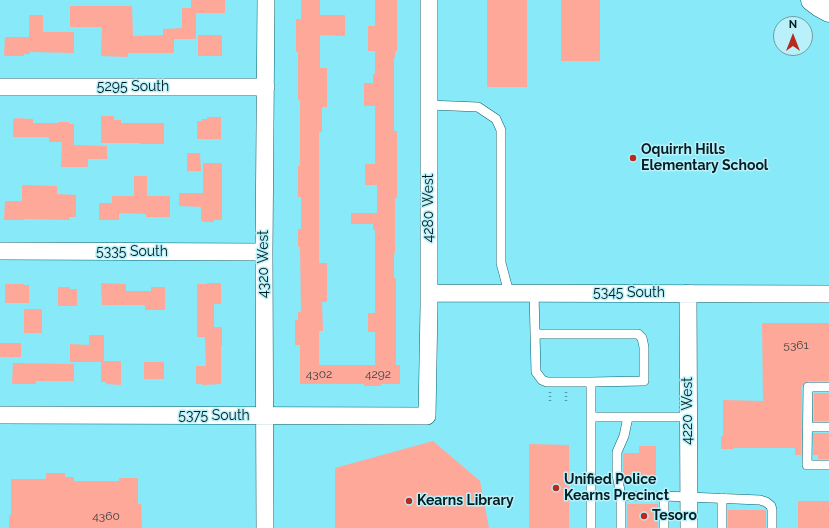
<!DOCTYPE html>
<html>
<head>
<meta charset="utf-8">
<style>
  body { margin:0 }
  #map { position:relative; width:829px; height:528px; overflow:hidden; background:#88e9f9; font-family:Raleway,sans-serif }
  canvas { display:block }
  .north { position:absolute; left:773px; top:16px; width:40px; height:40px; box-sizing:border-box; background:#b9f0f9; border:1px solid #6f9ca3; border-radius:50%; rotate:0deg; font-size:11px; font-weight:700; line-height:16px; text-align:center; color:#001e23 }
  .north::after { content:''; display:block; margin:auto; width:14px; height:18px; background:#b82a1d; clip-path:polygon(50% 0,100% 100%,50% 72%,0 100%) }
</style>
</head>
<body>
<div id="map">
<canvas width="829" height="528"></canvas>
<div class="north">N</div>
</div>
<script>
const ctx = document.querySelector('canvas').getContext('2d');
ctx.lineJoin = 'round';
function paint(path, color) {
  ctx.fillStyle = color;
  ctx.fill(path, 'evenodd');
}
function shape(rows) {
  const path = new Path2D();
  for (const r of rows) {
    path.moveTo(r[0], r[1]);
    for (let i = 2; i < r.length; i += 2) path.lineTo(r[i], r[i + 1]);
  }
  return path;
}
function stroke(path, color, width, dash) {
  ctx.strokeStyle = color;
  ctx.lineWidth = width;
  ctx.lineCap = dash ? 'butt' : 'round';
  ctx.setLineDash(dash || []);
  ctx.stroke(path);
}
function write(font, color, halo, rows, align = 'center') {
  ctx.font = font + ' Raleway,sans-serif';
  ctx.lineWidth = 3;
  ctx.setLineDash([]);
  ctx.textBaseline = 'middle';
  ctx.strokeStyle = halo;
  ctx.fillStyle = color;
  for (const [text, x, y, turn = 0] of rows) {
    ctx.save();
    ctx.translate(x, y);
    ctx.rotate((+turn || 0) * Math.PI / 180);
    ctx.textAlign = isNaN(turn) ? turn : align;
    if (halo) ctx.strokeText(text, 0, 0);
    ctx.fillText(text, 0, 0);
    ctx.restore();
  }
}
paint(shape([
  [191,0,225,0,225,13,196,13,196,39,174,39,174,53,128,53,128,57,101,56,102,27,70,27,70,6,132,6,133,36,163,35,163,29,182,28,182,8,191,8],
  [301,0,320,0,320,15,345,15,345,36,320,35,320,68,327,68,327,107,322,107,322,132,319,132,319,263,327,263,327,302,322,302,323,331,319,331,319,365,375,365,375,332,368,332,368,313,375,313,375,230,373,230,373,224,351,224,351,213,377,213,377,185,365,185,365,164,375,164,375,106,364,106,364,83,373,83,373,74,375,74,375,51,368,51,368,26,375,26,375,0,397,0,397,51,395,51,395,58,394,58,394,131,397,131,397,198,395,198,395,253,394,253,394,278,396,278,396,365,400,365,400,384,381,384,381,386,364,386,364,384,300,384,300,345,295,345,295,320,298,320,298,312,301,312,300,247,298,247,298,229,301,229,301,197,298,197,298,166,300,166,300,100,298,100,298,52,296,52,296,19,301,19],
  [487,0,527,0,527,87,487,87],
  [561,0,600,0,600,61,561,61],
  [29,15,43,15,43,32,74,32,74,53,30,52,30,54,24,54,24,56,4,56,5,37,29,37],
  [198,35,222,35,222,56,198,56],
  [101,116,114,116,114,120,121,120,121,123,164,123,164,144,140,144,140,143,101,143],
  [207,117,221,117,221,139,197,139,197,121,202,121,202,119,207,119],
  [15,118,33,119,33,123,58,123,58,122,69,122,69,124,74,124,74,145,107,146,107,159,88,159,88,167,61,167,62,142,49,142,49,137,13,137,13,119,15,119],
  [187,153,200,153,201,171,187,171],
  [203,163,222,163,222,220,214,220,214,222,203,222,203,221,201,221,201,207,179,206,179,193,203,193],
  [134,176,147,176,147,196,170,196,170,217,146,217,146,214,119,213,119,220,99,220,99,203,112,203,112,196,134,196],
  [22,185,57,186,57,194,76,195,76,217,69,217,69,220,24,219,24,220,4,220,5,201,22,201],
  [101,283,126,284,126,291,151,291,151,287,165,287,165,310,145,310,145,305,102,305],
  [207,283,221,283,221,304,214,304,214,327,222,327,222,346,221,346,221,384,202,385,202,384,196,384,196,366,206,366,205,337,197,337,197,284,207,284],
  [5,284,24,284,24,285,29,285,29,303,5,303],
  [58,287,70,287,70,289,77,289,77,306,58,306],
  [24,309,42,309,42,333,24,333],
  [762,323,829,323,829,381,808,381,803,384,802,387,801,455,795,455,795,448,734,448,734,449,721,449,721,436,723,436,723,400,763,401],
  [89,335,104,335,104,361,121,361,121,385,106,384,106,382,101,382,101,362,70,362,70,344,89,345],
  [0,343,21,343,21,357,0,357],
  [144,362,164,362,164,379,144,379],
  [13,363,74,364,74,381,36,381,36,384,12,384],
  [814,393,829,393,829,421,814,421],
  [813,433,829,433,829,459,818,459,818,455,813,455],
  [433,441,480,481,489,528,335,528,335,468],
  [529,444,569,445,569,528,529,528],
  [639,446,656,446,656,475,623,475,623,453,639,453],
  [46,473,65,473,65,477,74,477,74,481,119,481,119,478,138,478,138,504,141,504,142,528,9,528,9,515,11,515,11,479,46,479],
  [798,501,829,501,829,528,798,528],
  [627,504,658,504,658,528,627,528],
  [728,510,765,510,766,511,766,528,728,528]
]), '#fea89a');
const lane = shape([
  [429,105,478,107,496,119,501,130,501,263,509,293],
  [534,293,536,372,542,380,547,382,591,382,591,417],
  [535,334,638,334,642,338,644,347,644,381,591,382],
  [829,387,808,387,807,465,829,465],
  [807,427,829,427],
  [621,496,617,475,617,452,624,436,628,417],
  [664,496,664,528],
  [591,528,591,417,688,417],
  [621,528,621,496,664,496,760,500,766,502,771,506,772,510,772,528],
  [722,528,722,498]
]);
const street = shape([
  [0,87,266,87],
  [0,251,264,252],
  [429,293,829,294],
  [688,293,689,528],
  [0,415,427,416,429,306,429,0],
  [265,528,264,252,266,0]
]);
const secondary = shape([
  [812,0,820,6,829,11]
]);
stroke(lane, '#0a616d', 10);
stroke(street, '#0a616d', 18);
stroke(secondary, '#0a616d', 23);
stroke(shape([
  [550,392,550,403],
  [566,392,566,403]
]), '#5196a2', 2.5, [1, 3]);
stroke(lane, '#fff', 9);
stroke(street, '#fff', 17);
stroke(secondary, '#fff', 22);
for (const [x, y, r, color] of [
  [633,158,4,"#b82a1d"],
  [556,488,4,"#b82a1d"],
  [409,501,4,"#b82a1d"],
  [644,516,4,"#b82a1d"]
]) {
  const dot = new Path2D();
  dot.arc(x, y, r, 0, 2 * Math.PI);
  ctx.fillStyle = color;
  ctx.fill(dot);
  stroke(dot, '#b9f0f9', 1.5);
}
write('12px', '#404041', null, [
  ["5361",796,345],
  ["4302",319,374],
  ["4292",378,374],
  ["4360",106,516]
]);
write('14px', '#001e23', '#b9f0f9', [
  ["5295 South",133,87],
  ["4280 West",429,208,-90],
  ["5335 South",132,252],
  ["4320 West",264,264,-90],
  ["5345 South",629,293],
  ["4220 West",688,411,-90],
  ["5375 South",214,416]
]);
write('bold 14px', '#001e23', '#b9f0f9', [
  ["Oquirrh Hills",641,150],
  ["Elementary School",641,166],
  ["Unified Police",564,480],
  ["Kearns Precinct",564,496],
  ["Kearns Library",417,501],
  ["Tesoro",652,516]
], 'left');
</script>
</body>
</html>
